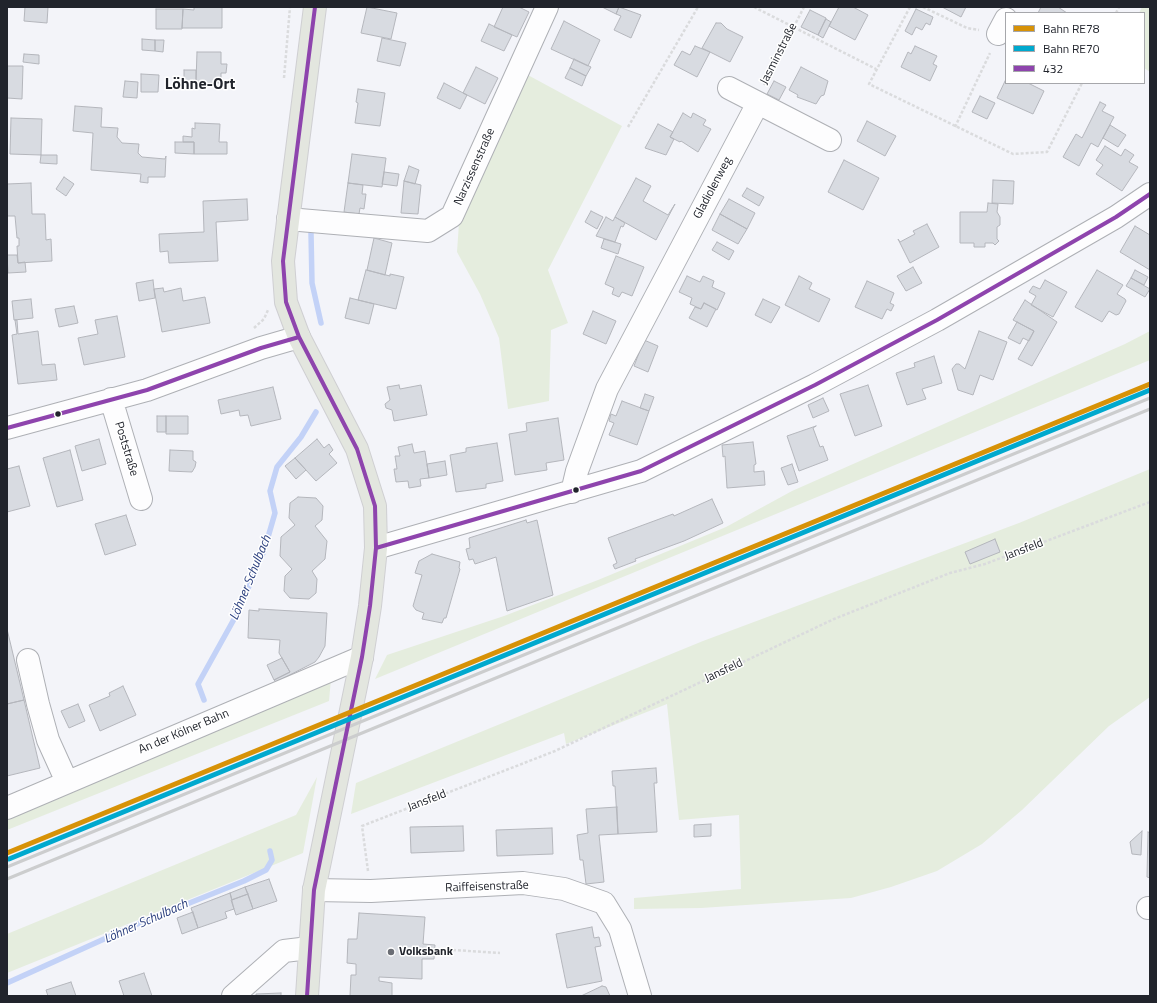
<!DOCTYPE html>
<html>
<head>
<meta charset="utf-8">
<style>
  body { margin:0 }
  #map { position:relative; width:1157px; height:1003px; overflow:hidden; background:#f3f4f9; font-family:"Titillium Web",sans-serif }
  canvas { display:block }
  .frame { position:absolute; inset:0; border:8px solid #21242c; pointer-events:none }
  .legend { position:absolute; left:1005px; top:12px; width:140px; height:72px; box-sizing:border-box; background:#fff; border:1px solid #a6a7ab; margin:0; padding:5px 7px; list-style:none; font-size:12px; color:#21242c }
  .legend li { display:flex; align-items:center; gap:8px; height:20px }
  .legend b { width:20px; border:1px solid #a6a7ab }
</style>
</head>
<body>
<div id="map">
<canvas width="1157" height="1003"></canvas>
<div class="frame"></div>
<ul class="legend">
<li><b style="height:5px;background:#d79207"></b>Bahn RE78</li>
<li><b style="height:5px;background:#00a9ce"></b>Bahn RE70</li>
<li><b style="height:5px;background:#8e44ad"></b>432</li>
</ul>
</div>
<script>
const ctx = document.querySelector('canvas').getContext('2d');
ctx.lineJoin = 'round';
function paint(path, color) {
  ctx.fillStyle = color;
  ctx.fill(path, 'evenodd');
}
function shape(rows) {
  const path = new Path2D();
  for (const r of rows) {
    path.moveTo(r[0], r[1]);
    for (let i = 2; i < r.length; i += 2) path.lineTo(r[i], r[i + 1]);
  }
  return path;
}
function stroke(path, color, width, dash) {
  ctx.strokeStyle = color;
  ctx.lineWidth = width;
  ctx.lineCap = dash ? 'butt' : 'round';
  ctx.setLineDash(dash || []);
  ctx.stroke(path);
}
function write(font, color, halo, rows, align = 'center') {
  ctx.font = font + ' "Titillium Web",sans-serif';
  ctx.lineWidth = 3;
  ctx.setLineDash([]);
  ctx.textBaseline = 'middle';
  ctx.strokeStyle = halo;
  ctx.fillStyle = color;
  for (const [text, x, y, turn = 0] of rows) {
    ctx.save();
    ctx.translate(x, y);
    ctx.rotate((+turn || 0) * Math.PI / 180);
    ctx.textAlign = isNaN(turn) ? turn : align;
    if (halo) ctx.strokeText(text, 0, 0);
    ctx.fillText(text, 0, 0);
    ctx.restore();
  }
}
paint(shape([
  [1142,7,1150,7,1150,72,1144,68,1144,13,1139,13],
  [526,74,622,126,548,270,568,323,551,330,549,401,508,409,499,338,480,294,457,252,459,223],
  [1150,331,1150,360,375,679,387,655,504,616,598,580,726,527,792,491,1125,344],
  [1150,469,1150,697,1109,726,1022,810,982,844,937,871,891,887,851,898,701,908,634,909,634,898,741,889,739,815,679,820,667,704,566,744,564,733,351,814,356,783,703,641,1019,523],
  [331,679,329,701,7,830,7,816],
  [317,777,303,853,7,973,7,934,296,815]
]), '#e5edde');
stroke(shape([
  [311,233,312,283,321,323],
  [204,700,198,684,238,612,264,551,275,513,270,491,277,467,301,437,316,412],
  [7,983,135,925,244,881,266,870,272,860,270,851]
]), '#c3d2f7', 5.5);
const building = shape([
  [25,7,48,7,47,23,24,21,25,7],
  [194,7,222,7,222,28,182,28,183,9,194,10,194,7],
  [367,7,397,13,391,39,361,33,367,7],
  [503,7,519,7,529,12,517,37,494,27,503,7],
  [602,7,619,7,616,14,602,7],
  [619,7,641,15,631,38,614,30,621,16,616,14,619,7],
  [839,7,853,7,868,15,855,40,829,26,839,7],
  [942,7,966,7,961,17,942,7],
  [1041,7,1058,7,1067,13,1038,13,1041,7],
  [156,9,183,9,182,29,156,29,156,9],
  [916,9,933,17,930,25,926,23,922,30,916,27,912,35,905,31,916,9],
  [810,10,826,18,818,35,801,27,810,10],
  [826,19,831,22,823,38,818,35,826,19],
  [564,21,600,40,588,66,551,49,564,21],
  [716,23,721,23,727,29,743,37,730,62,702,48,716,23],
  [489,24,512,35,504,51,481,41,489,24],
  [382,38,406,43,400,66,377,61,382,38],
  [142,39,155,40,155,51,142,50,142,39],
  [155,40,164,40,163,52,155,51,155,40],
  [695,46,710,52,697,77,674,65,682,51,690,55,695,46],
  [915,46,937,56,933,64,937,66,930,81,901,67,908,52,911,54,915,46],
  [197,52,221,52,221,64,227,64,226,73,221,73,221,83,196,82,197,52],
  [24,54,39,55,39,64,23,62,24,54],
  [574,59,591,67,586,76,570,68,574,59],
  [7,66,23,66,22,99,7,98,7,66],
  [476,67,498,78,485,104,463,93,476,67],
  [801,67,828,81,824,95,821,96,816,104,797,97,798,95,789,90,801,67],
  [570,68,586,76,582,86,565,78,570,68],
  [184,70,196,70,196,82,184,82,184,70],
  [141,74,159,75,158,92,141,92,141,74],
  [1006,79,1006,83,1028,83,1044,91,1033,114,997,98,1006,79],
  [125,81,138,82,137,98,123,97,125,81],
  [774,81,786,87,779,100,767,94,774,81],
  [444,83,467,95,460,109,437,98,444,83],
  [358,89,385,93,380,126,355,123,358,103,356,102,358,89],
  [980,96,995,103,987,119,972,112,980,96],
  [1100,102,1106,105,1102,111,1114,117,1098,147,1091,143,1079,166,1063,157,1076,134,1082,138,1100,102],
  [75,106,102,108,101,127,118,128,117,137,122,143,139,144,138,153,142,157,165,159,166,156,165,177,148,177,148,183,140,182,141,174,91,170,93,133,73,131,75,106],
  [683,113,691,118,693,113,706,120,703,125,711,129,698,152,681,141,680,142,670,137,683,113],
  [11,118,42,119,41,155,10,154,11,118],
  [867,121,896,136,885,156,857,141,867,121],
  [195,123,220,124,219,142,227,142,227,154,194,154,194,142,183,142,183,136,192,137,192,128,195,129,195,123],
  [658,124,673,132,670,137,674,139,666,155,645,148,658,124],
  [1110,125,1126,135,1118,147,1103,138,1110,125],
  [175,142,194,142,194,154,175,153,175,142],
  [1105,146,1121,156,1125,149,1134,155,1129,162,1138,167,1122,191,1096,174,1103,165,1096,160,1105,146],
  [352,154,386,158,382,187,348,183,352,154],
  [41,155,57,155,57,164,40,163,41,155],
  [844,160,879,178,863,210,828,192,844,160],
  [409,166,419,170,415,184,404,181,409,166],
  [384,172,399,174,397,186,382,184,384,172],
  [64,177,74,184,66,196,56,189,64,177],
  [636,178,651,186,643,201,668,215,675,204,656,240,615,217,636,178],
  [993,180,1014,181,1013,204,992,203,993,180],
  [404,181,421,185,418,214,401,213,404,181],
  [31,183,32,214,45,214,46,240,51,239,52,261,18,263,17,246,19,246,19,238,17,238,15,216,7,216,7,184,31,183],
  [348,183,363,185,362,194,366,194,364,209,360,208,359,214,344,212,348,183],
  [747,188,764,197,759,206,742,196,747,188],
  [247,199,248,220,216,222,218,261,169,263,168,251,160,252,159,234,204,232,203,201,247,199],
  [729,199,755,213,747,229,720,214,729,199],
  [988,203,998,204,997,212,1000,217,1000,225,997,227,997,239,999,241,995,245,993,243,985,243,985,247,974,247,974,243,960,243,960,212,987,212,988,203],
  [591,211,603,217,597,229,585,222,591,211],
  [720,214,747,229,738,244,712,230,720,214],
  [606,217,613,221,615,217,625,223,623,227,621,226,615,242,596,236,606,217],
  [927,224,939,247,910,263,898,239,900,242,915,234,913,231,927,224],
  [1135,226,1150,235,1150,270,1120,252,1135,226],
  [374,238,392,243,385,275,367,270,374,238],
  [604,239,621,244,618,254,601,248,604,239],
  [717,242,734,251,729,260,712,250,717,242],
  [7,255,17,255,18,263,25,262,26,272,8,273,7,255],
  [616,256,644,267,632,296,622,292,619,297,612,294,614,288,605,284,616,256],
  [913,267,922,283,906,291,897,276,913,267],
  [366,270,390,276,390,274,404,277,396,309,358,300,366,270],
  [1097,270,1123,285,1117,294,1125,299,1126,301,1119,314,1116,315,1109,311,1102,322,1075,307,1097,270],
  [1135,270,1148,277,1144,285,1131,278,1135,270],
  [687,276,700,282,703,276,714,281,712,287,725,293,717,310,704,303,701,309,690,304,692,298,679,292,687,276],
  [799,276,812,283,809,289,830,299,819,322,785,305,799,276],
  [1131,278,1150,289,1145,297,1126,286,1131,278],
  [153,280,155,298,139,301,136,283,153,280],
  [1045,280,1067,292,1053,317,1031,305,1036,296,1029,292,1033,286,1040,289,1045,280],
  [867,281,894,293,890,303,894,305,891,311,887,309,882,319,855,307,867,281],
  [163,288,164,292,181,288,183,301,205,297,210,323,162,332,154,289,163,288],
  [350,298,374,304,369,324,345,318,350,298],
  [31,299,33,318,14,320,12,301,31,299],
  [763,299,780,307,771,323,755,315,763,299],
  [1025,300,1057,322,1032,366,1018,359,1034,331,1013,320,1025,300],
  [704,303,716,309,707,327,689,318,695,307,701,309,704,303],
  [74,306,78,323,59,327,55,309,74,306],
  [593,311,616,321,606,344,583,334,593,311],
  [117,316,125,357,84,365,78,338,98,334,95,320,117,316],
  [15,320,17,320,18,334,38,331,42,365,55,364,57,380,18,384,12,335,17,334,15,320],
  [1017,322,1034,331,1029,341,1023,338,1020,344,1008,338,1017,322],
  [979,331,1007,342,993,380,980,375,973,395,958,390,952,369,956,364,959,364,965,369,979,331],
  [644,340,658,346,648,372,634,366,644,340],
  [934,356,942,383,922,389,926,399,907,405,896,373,915,367,914,363,934,356],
  [399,385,400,389,421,385,427,415,394,421,392,410,386,408,385,404,390,400,387,387,399,385],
  [868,385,882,426,855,436,840,394,868,385],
  [273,387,281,419,251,426,248,415,240,416,239,410,221,414,218,400,273,387],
  [645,394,654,397,649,411,640,408,645,394],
  [823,398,829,411,813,418,808,405,823,398],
  [622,401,649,411,637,445,609,435,614,423,609,421,611,414,616,416,622,401],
  [157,416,166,416,166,432,157,432,157,416],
  [166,416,188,416,188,434,166,434,166,416],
  [558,418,564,460,546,463,547,470,515,475,509,434,527,431,526,423,558,418],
  [816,426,813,428,820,447,823,446,828,460,799,471,787,436,816,426],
  [99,439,106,464,82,471,75,446,99,439],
  [317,439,324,448,329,444,333,450,329,454,337,463,316,481,295,458,317,439],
  [753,442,756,464,754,465,754,472,764,471,765,485,727,488,725,456,723,457,722,445,753,442],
  [497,443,503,481,486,484,486,488,456,492,450,455,466,452,466,448,497,443],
  [412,444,414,453,425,451,429,478,420,479,421,486,409,488,408,481,396,482,394,469,397,469,395,456,400,456,398,447,412,444],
  [70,450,83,500,57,507,43,458,70,450],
  [170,450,193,451,193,460,196,462,195,467,192,472,169,471,170,450],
  [295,458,306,470,296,479,285,466,295,458],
  [445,461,447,475,429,478,427,464,445,461],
  [792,464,798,482,788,485,781,468,792,464],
  [19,466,30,506,7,512,7,469,19,466],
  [298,497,316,498,323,506,322,520,315,526,327,541,325,559,312,571,317,579,316,593,309,599,290,598,284,591,285,576,292,569,280,556,281,537,295,525,289,518,290,503,298,497],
  [712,499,723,523,684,541,635,559,636,561,615,569,613,565,617,563,608,538,673,514,674,516,712,499],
  [126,515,136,545,105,555,95,524,126,515],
  [526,520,527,523,537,520,553,595,507,611,496,557,475,564,473,559,469,560,466,549,470,548,469,538,526,520],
  [995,539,1000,552,970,564,965,552,995,539],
  [432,554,460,562,459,568,460,569,446,618,444,618,442,623,422,619,424,613,416,610,413,606,422,575,415,573,419,561,432,554],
  [259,609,327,613,325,646,319,657,315,662,276,682,274,680,290,672,279,653,280,640,248,638,249,610,259,611,259,609],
  [7,629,24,700,7,704,7,629],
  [282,658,290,672,274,680,267,665,282,658],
  [123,686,136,715,100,731,89,705,110,696,109,693,123,686],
  [24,700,40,768,7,776,7,704,24,700],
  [78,704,85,721,69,728,61,711,78,704],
  [656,768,657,783,654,783,657,832,618,834,615,786,613,786,612,771,656,768],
  [617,807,618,834,599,835,604,882,586,884,583,860,580,860,577,835,588,833,586,809,617,807],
  [711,824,711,836,694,837,694,825,711,824],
  [463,826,464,851,411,853,410,827,463,826],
  [552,828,553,854,497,856,496,830,552,828],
  [1142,831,1141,855,1132,854,1130,842,1142,831],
  [1148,832,1150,833,1150,878,1147,877,1148,832],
  [269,879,277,901,253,909,245,887,269,879],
  [245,887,248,894,232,900,230,893,245,887],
  [230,893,234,909,225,912,227,918,198,928,191,908,230,893],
  [248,894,253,909,236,915,231,900,248,894],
  [193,912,198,928,182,934,177,918,193,912],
  [359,913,425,917,423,944,435,945,434,959,422,959,422,979,379,977,379,981,392,983,392,996,350,996,351,975,356,975,356,964,347,963,348,939,357,939,359,913],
  [592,927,594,938,599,937,601,946,595,947,602,981,567,988,556,934,592,927],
  [144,973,152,996,124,996,119,981,144,973],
  [71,982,76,996,48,996,46,990,71,982],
  [602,986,606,987,610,996,581,996,602,986],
  [281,993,281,996,256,996,256,994,281,993]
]);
paint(building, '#d8dbe1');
stroke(building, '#b4b6bc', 1);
const minor = shape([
  [998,34,1006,19],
  [729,88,830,140],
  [288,219,428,231,452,216,547,7],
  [111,399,141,499],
  [7,428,147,390,261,348,299,337],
  [572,492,577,471,607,389,758,103],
  [376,548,641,471,815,385,937,320,1116,217,1150,194],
  [28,660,38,704,48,740,67,782],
  [7,808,362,657],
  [314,890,371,891,523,883,564,889,604,903,620,929,640,996],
  [1148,908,1150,908],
  [233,996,284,951,309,948]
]);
const major = shape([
  [307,996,314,890,362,657,370,606,376,548,375,506,357,449,299,337,286,302,283,261,315,7]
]);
stroke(minor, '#aeb0b5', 24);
stroke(major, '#cfcfd2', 24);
stroke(shape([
  [754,7,876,69],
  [910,7,869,84,1013,154,1047,152,1082,83],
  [923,7,967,28,979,30],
  [1116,13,1119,7],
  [284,78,290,7],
  [764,85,804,7],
  [628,127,698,7],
  [955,127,990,53],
  [254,328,264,319,268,310],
  [368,871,362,826,555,751,834,619,950,573,985,564,1150,502],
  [438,949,500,953]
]), '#dadbdd', 2.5, [3, 2]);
stroke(minor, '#fdfdfe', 22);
stroke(major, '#e3e6df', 22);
stroke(shape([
  [7,867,1150,398],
  [7,879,1150,409]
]), '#cccdce', 3);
stroke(shape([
  [7,428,147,390,261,348,299,337],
  [376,548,641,471,815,385,937,320,1116,217,1150,194],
  [307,996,314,890,362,657,370,606,376,548,375,506,357,449,299,337,286,302,283,261,315,7]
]), '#8e44ad', 4);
stroke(shape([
  [7,853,1150,384]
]), '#d79207', 5);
stroke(shape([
  [9,859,1150,390]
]), '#00a9ce', 5);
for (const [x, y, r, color] of [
  [58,414,3.5,"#21242c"],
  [576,490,3.5,"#21242c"],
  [391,952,4,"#6a6d74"]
]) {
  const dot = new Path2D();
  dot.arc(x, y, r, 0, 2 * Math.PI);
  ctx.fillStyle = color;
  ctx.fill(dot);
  stroke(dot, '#fff', 1.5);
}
write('12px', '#21242c', '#fff', [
  ["Jasminstraße",779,54,-63],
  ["Narzissenstraße",475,167,-66],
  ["Gladiolenweg",713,188,-62],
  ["Poststraße",126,449,73],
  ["Jansfeld",1024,550,-21],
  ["Jansfeld",724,671,-25],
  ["An der Kölner Bahn",184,732,-23],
  ["Jansfeld",427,801,-21],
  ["Raiffeisenstraße",487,887,-2]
]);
write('bold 12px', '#21242c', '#fff', [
  ["Volksbank",399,952]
], 'left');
write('italic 13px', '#2e4280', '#fff', [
  ["Löhner Schulbach",251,578,-68],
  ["Löhner Schulbach",146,922,-24]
]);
write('bold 16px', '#21242c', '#fff', [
  ["Löhne-Ort",200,85]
]);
</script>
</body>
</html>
